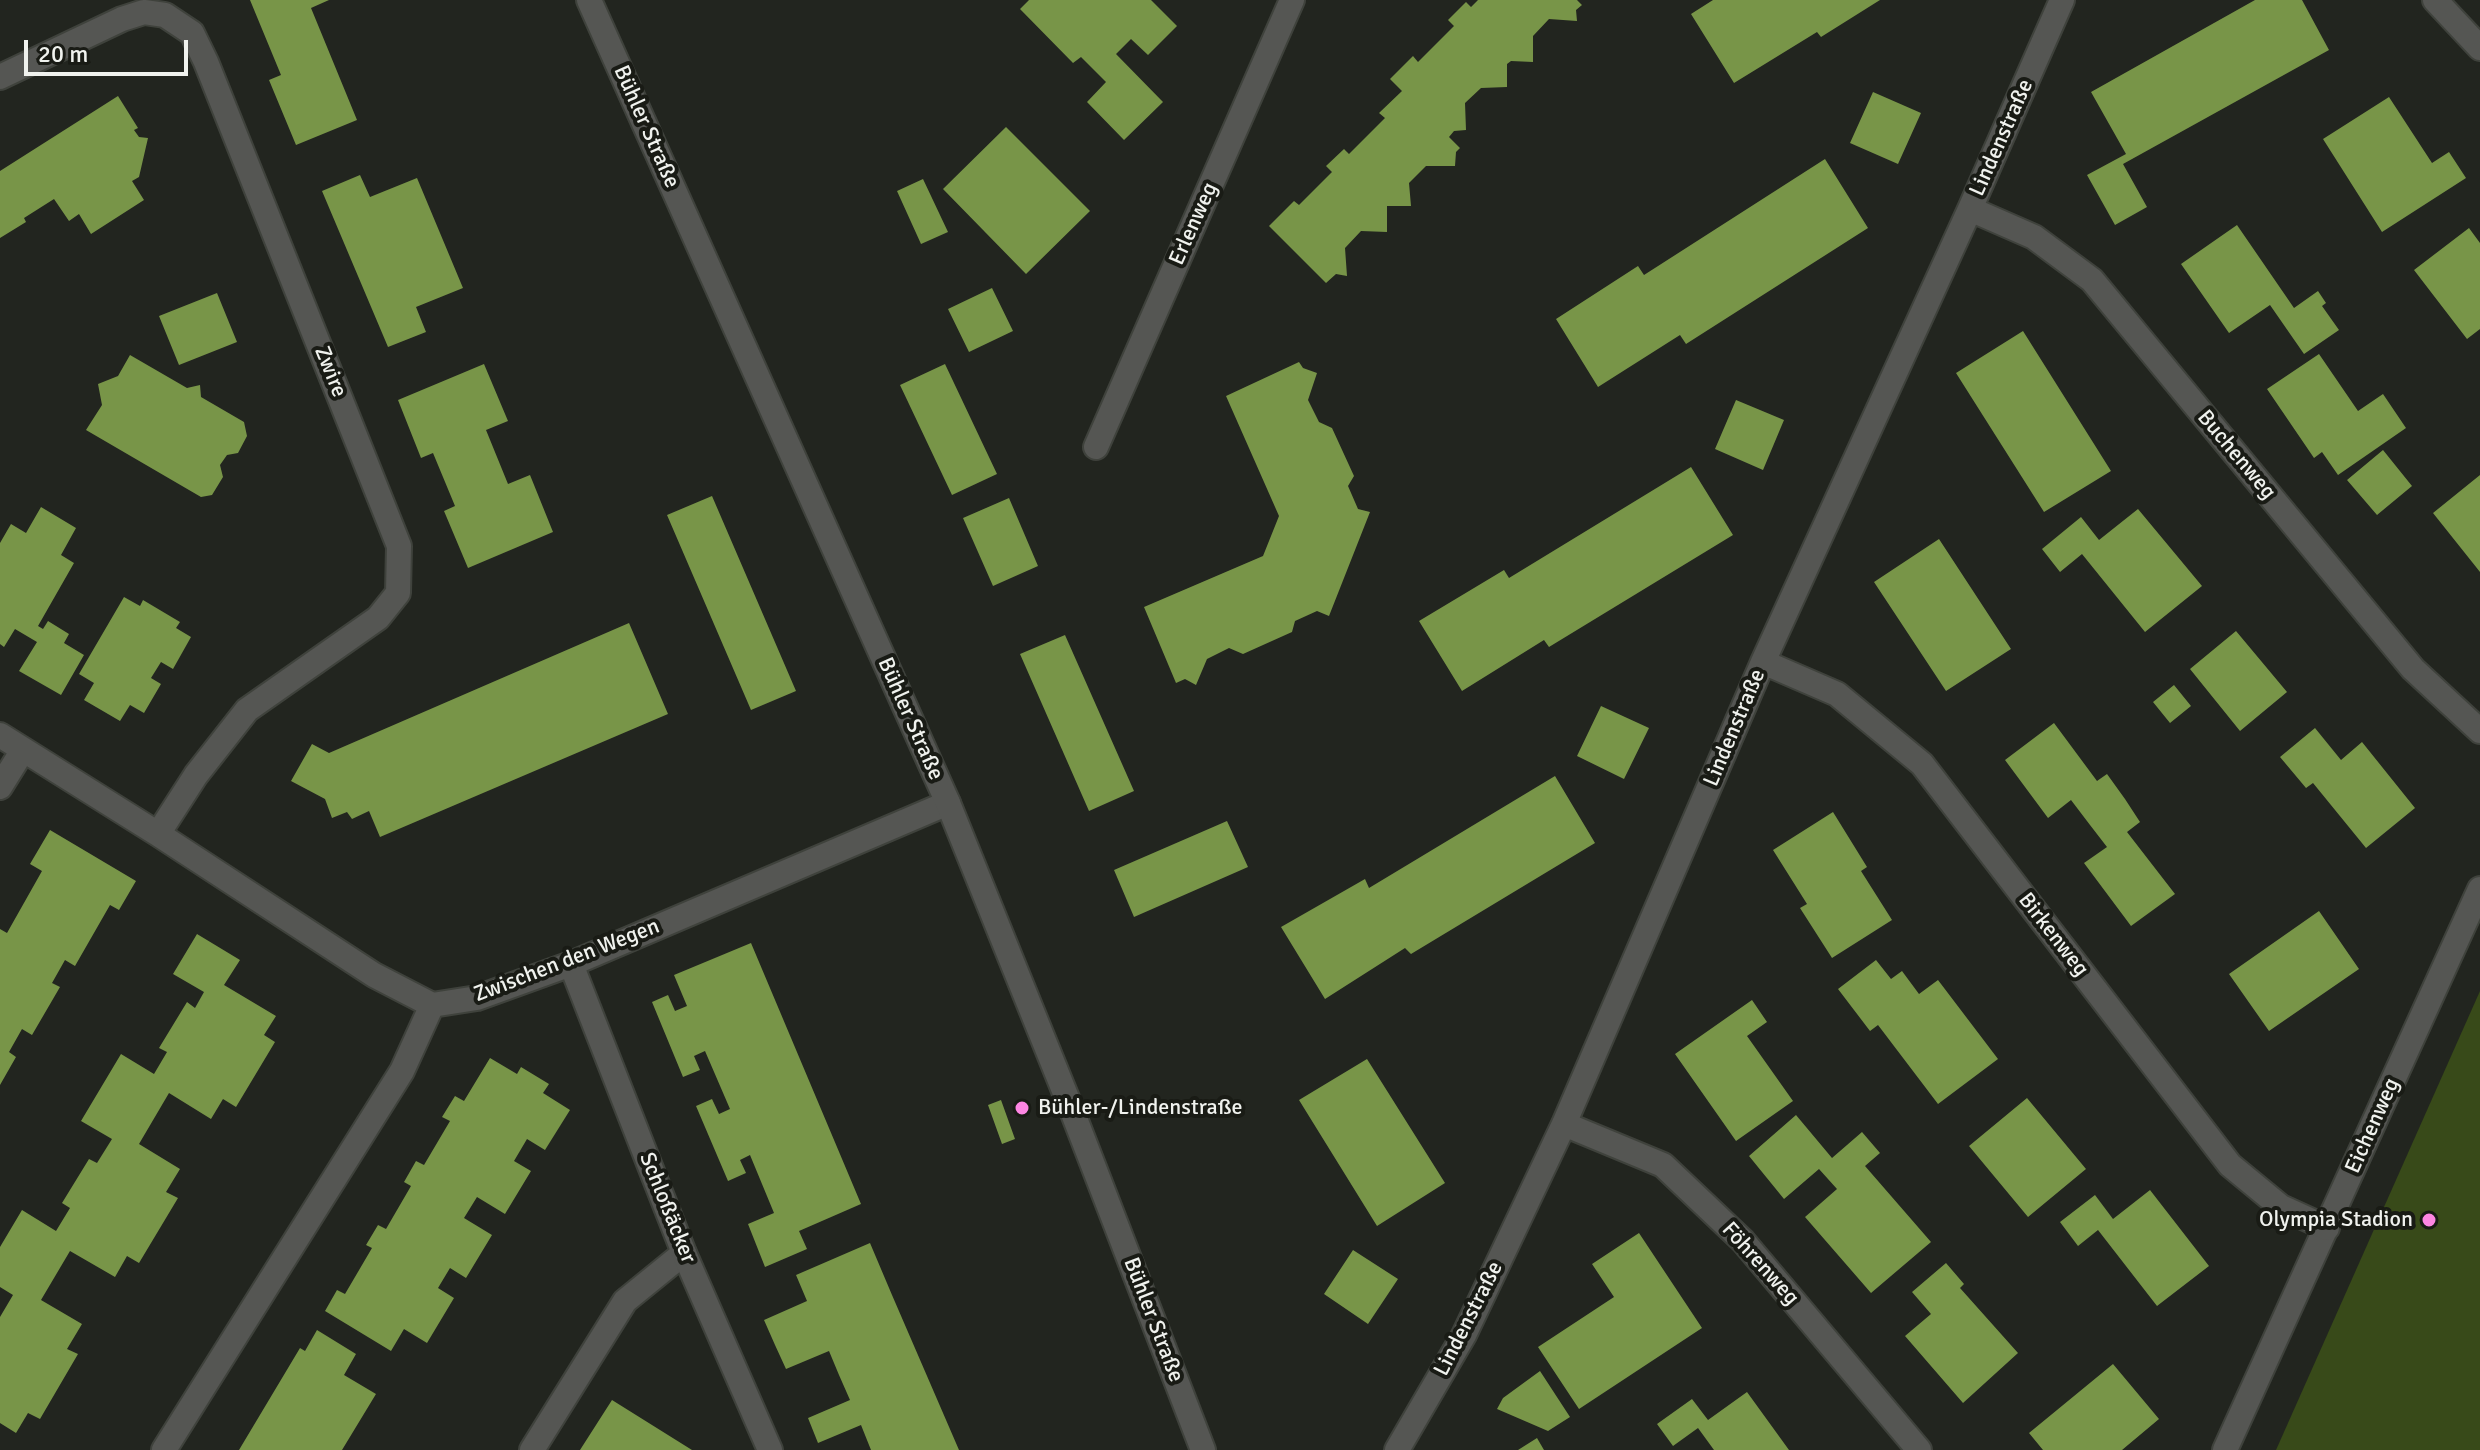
<!DOCTYPE html>
<html>
<head>
<meta charset="utf-8">
<style>
  body { margin:0 }
  #map { position:relative; width:2480px; height:1450px; overflow:hidden; background:#22251f; font-family:Signika,sans-serif }
  canvas { display:block }
  .scale { position:absolute; left:24px; top:40px; width:164px; height:36px; box-sizing:border-box; border:4px solid #f0f2ee; border-top:0; padding-left:10px; font-size:24px; line-height:28px; white-space:nowrap; color:#f0f2ee; -webkit-text-stroke:6px #191b15; paint-order:stroke }
</style>
</head>
<body>
<div id="map">
<canvas width="2480" height="1450"></canvas>
<div class="scale">20 m</div>
</div>
<script>
const ctx = document.querySelector('canvas').getContext('2d');
ctx.lineJoin = 'round';
function paint(path, color) {
  ctx.fillStyle = color;
  ctx.fill(path, 'evenodd');
}
function shape(rows) {
  const path = new Path2D();
  for (const r of rows) {
    path.moveTo(r[0], r[1]);
    for (let i = 2; i < r.length; i += 2) path.lineTo(r[i], r[i + 1]);
  }
  return path;
}
function stroke(path, color, width, dash) {
  ctx.strokeStyle = color;
  ctx.lineWidth = width;
  ctx.lineCap = dash ? 'butt' : 'round';
  ctx.setLineDash(dash || []);
  ctx.stroke(path);
}
function write(font, color, halo, rows, align = 'center') {
  ctx.font = font + ' Signika,sans-serif';
  ctx.lineWidth = 8;
  ctx.setLineDash([]);
  ctx.textBaseline = 'middle';
  ctx.strokeStyle = halo;
  ctx.fillStyle = color;
  for (const [text, x, y, turn = 0] of rows) {
    ctx.save();
    ctx.translate(x, y);
    ctx.rotate((+turn || 0) * Math.PI / 180);
    ctx.textAlign = isNaN(turn) ? turn : align;
    if (halo) ctx.strokeText(text, 0, 0);
    ctx.fillText(text, 0, 0);
    ctx.restore();
  }
}
paint(shape([
  [2480,991,2480,1450,2276,1450]
]), '#384a19');
paint(shape([
  [250,0,329,0,311,8,357,120,296,145,269,80,281,75],
  [1029,0,1151,0,1177,26,1148,55,1131,39,1116,54,1163,102,1124,140,1087,102,1106,82,1081,57,1073,63,1020,9],
  [1478,0,1577,0,1582,5,1576,10,1577,21,1549,19,1533,36,1533,62,1511,61,1507,64,1507,87,1481,88,1465,103,1466,130,1454,131,1449,137,1460,148,1456,152,1455,166,1426,166,1409,183,1411,206,1387,206,1387,232,1361,231,1345,248,1347,276,1336,274,1326,283,1269,226,1294,201,1299,205,1332,172,1326,166,1344,149,1349,154,1385,118,1379,113,1402,91,1390,79,1413,56,1418,62,1454,26,1448,20,1466,2,1471,7],
  [1713,0,1880,0,1821,37,1817,32,1734,83,1691,14],
  [2255,0,2302,0,2329,50,2123,164,2147,207,2115,225,2087,175,2126,154,2091,92],
  [1873,92,1921,113,1898,164,1850,143],
  [118,96,138,128,134,130,139,137,148,138,139,177,132,181,144,200,91,234,79,214,69,221,54,199,24,218,26,222,0,238,0,171],
  [2389,97,2432,163,2449,152,2466,178,2382,232,2323,139],
  [1006,127,1090,211,1026,274,943,189],
  [1825,159,1868,228,1686,344,1680,335,1598,387,1556,319,1638,266,1644,275],
  [360,175,370,197,417,178,463,288,416,307,426,332,388,347,322,191],
  [923,179,948,232,921,244,897,191],
  [2237,225,2294,308,2318,291,2326,303,2322,306,2339,330,2304,354,2270,305,2229,333,2181,264],
  [2469,228,2480,243,2480,329,2467,339,2414,270],
  [992,288,1013,331,969,352,948,309],
  [217,293,237,342,179,365,159,316],
  [2023,331,2111,471,2044,512,1956,373],
  [2319,354,2358,411,2383,394,2406,428,2338,475,2322,452,2314,458,2267,389],
  [130,355,187,388,200,385,201,397,244,422,247,436,238,453,227,455,220,465,223,477,212,495,201,497,86,430,102,405,98,384,118,376],
  [1299,362,1303,368,1317,373,1308,400,1319,422,1332,428,1354,476,1348,486,1358,509,1370,512,1329,616,1317,611,1295,621,1292,632,1243,654,1229,648,1207,659,1196,685,1185,679,1176,683,1144,607,1263,556,1279,516,1226,396],
  [484,364,508,421,486,430,508,484,530,475,553,532,468,568,444,511,455,506,433,453,421,458,398,400],
  [945,364,997,474,952,495,900,385],
  [1736,400,1784,420,1763,470,1715,449],
  [2383,450,2412,486,2377,515,2347,480],
  [1691,467,1733,535,1549,647,1544,640,1462,691,1419,621,1504,570,1509,578],
  [2480,475,2480,572,2433,513],
  [712,496,796,691,751,710,667,515],
  [1009,498,1038,566,993,586,963,518],
  [41,507,76,528,61,555,74,563,38,626,43,629,48,621,69,634,64,643,84,655,61,695,19,671,37,642,15,629,4,647,0,644,0,543,11,524,26,533],
  [2138,509,2202,586,2145,632,2082,554,2060,572,2042,549,2081,517,2099,540],
  [1939,539,2011,649,1946,691,1874,582],
  [124,597,140,606,143,600,180,622,176,628,191,637,173,669,161,662,151,678,161,684,144,713,130,705,120,721,84,700,94,683,79,674],
  [629,623,668,714,380,837,369,811,352,819,347,812,332,818,325,799,291,781,312,744,329,753],
  [2236,631,2287,692,2240,731,2190,669],
  [1065,635,1134,791,1089,811,1020,654],
  [2174,685,2191,706,2170,723,2153,702],
  [1601,706,1649,728,1624,779,1577,756],
  [2054,723,2097,781,2107,774,2125,799,2140,822,2127,832,2175,894,2131,926,2084,863,2107,847,2090,825,2071,800,2048,818,2005,760],
  [2315,728,2341,760,2362,742,2415,808,2366,848,2313,783,2306,788,2280,757],
  [1555,776,1595,843,1411,954,1405,948,1325,999,1281,927,1365,879,1369,888],
  [1833,812,1867,867,1861,871,1892,920,1832,958,1800,908,1807,904,1773,850],
  [1227,821,1248,867,1134,917,1114,870],
  [50,830,136,881,119,910,110,905,75,966,65,960,52,983,60,987,32,1035,22,1029,9,1052,16,1057,0,1085,0,929,7,933,42,871,30,864],
  [2319,911,2359,969,2269,1031,2229,974],
  [197,934,240,960,224,985,276,1016,264,1035,275,1042,236,1107,223,1099,211,1119,169,1093,139,1144,180,1169,166,1192,178,1198,139,1263,127,1256,115,1277,70,1251,41,1300,82,1324,67,1349,78,1354,40,1419,28,1413,16,1433,0,1423,0,1317,13,1295,0,1287,0,1247,22,1210,56,1231,70,1208,62,1203,89,1159,97,1163,112,1139,81,1121,121,1054,154,1074,167,1052,159,1048,187,1002,195,1008,204,992,173,974],
  [751,943,861,1204,799,1231,807,1249,765,1267,748,1224,774,1213,750,1155,740,1160,746,1173,728,1181,696,1106,712,1099,719,1114,730,1109,705,1051,694,1056,700,1070,683,1077,652,1002,668,995,675,1011,687,1006,674,975],
  [1876,960,1891,979,1902,971,1919,994,1938,980,1998,1059,1938,1104,1878,1025,1870,1031,1838,989],
  [1752,1000,1767,1022,1747,1036,1793,1101,1736,1141,1675,1054],
  [490,1058,517,1074,521,1067,549,1084,543,1093,570,1110,545,1150,527,1139,514,1161,531,1171,505,1214,477,1197,464,1218,492,1235,466,1278,450,1268,438,1288,454,1298,427,1343,404,1329,391,1351,325,1311,337,1290,345,1294,372,1248,366,1245,378,1225,386,1229,411,1186,404,1182,416,1161,424,1165,450,1121,442,1117,455,1096,464,1101],
  [1367,1059,1445,1183,1377,1226,1299,1100],
  [2027,1098,2086,1169,2028,1217,1969,1146],
  [1001,1100,1015,1139,1002,1144,988,1105],
  [1796,1115,1832,1158,1862,1132,1880,1153,1865,1166,1931,1242,1871,1293,1805,1217,1837,1189,1819,1169,1784,1199,1749,1156],
  [2150,1190,2209,1266,2157,1306,2098,1230,2078,1246,2060,1222,2095,1195,2113,1219],
  [1639,1233,1702,1328,1579,1409,1538,1347,1614,1297,1592,1264],
  [870,1243,892,1295,959,1450,871,1450,861,1425,818,1443,808,1418,850,1400,839,1375,829,1351,786,1369,775,1345,764,1320,807,1301,796,1275],
  [1353,1250,1398,1279,1368,1324,1324,1294],
  [1946,1263,1964,1284,1960,1288,2018,1353,1963,1403,1905,1336,1931,1314,1912,1292],
  [317,1330,356,1354,344,1375,376,1394,342,1450,239,1450,300,1348,305,1351],
  [2113,1364,2159,1419,2122,1450,2043,1450,2029,1433],
  [1540,1371,1570,1417,1548,1431,1497,1409,1503,1398],
  [1747,1392,1789,1450,1714,1450,1698,1428,1673,1446,1657,1424,1692,1399,1708,1420],
  [612,1400,692,1450,580,1450],
  [1537,1438,1544,1450,1518,1450]
]), '#789548');
const service = shape([
  [532,1450,625,1301,684,1253],
  [2225,1450,2480,889]
]);
const minor = shape([
  [2435,0,2480,48],
  [0,77,122,19,144,12,165,15,192,33,206,62,399,546,398,593,378,618,247,710,196,775,158,834],
  [1970,209,2034,237,2092,280,2413,669,2480,731],
  [1096,447,1292,0],
  [1763,662,1837,694,1922,764,2230,1165,2281,1207,2327,1228],
  [0,735,158,834,374,975,432,1005,477,998,571,964,948,803],
  [0,787,23,750],
  [571,964,684,1253,770,1450],
  [1564,1124,1663,1165,1743,1241,1919,1450],
  [164,1450,402,1071,432,1005],
  [1397,1450,1464,1335,1564,1124,1763,662,1970,209,2062,0]
]);
const tertiary = shape([
  [589,0,948,803,1071,1108,1203,1450]
]);
stroke(service, '#3f423c', 28);
stroke(minor, '#3f423c', 28);
stroke(tertiary, '#3f423c', 28);
stroke(service, '#555653', 24);
stroke(minor, '#555653', 24);
stroke(tertiary, '#555653', 24);
for (const [x, y, r, color] of [
  [1022,1108,8,"#fd86e2"],
  [2429,1220,8,"#fd86e2"]
]) {
  const dot = new Path2D();
  dot.arc(x, y, r, 0, 2 * Math.PI);
  ctx.fillStyle = color;
  ctx.fill(dot);
  stroke(dot, '#191b15', 3);
}
write('22px', '#f0f2ee', '#191b15', [
  ["Bühler Straße",646,127,66],
  ["Lindenstraße",2002,138,-66],
  ["Erlenweg",1194,224,-66],
  ["Zwire",330,372,68],
  ["Buchenweg",2236,455,50],
  ["Bühler Straße",910,719,66],
  ["Lindenstraße",1735,728,-67],
  ["Birkenweg",2053,935,52],
  ["Zwischen den Wegen",567,961,-21],
  ["Eichenweg",2373,1126,-66],
  ["Schloßäcker",667,1208,68],
  ["Föhrenweg",1760,1264,48],
  ["Lindenstraße",1469,1319,-63],
  ["Bühler Straße",1153,1320,69]
]);
write('22px', '#f0f2ee', '#191b15', [
  ["Bühler-/Lindenstraße",1038,1108],
  ["Olympia Stadion",2413,1220,"right"]
], 'left');
</script>
</body>
</html>
